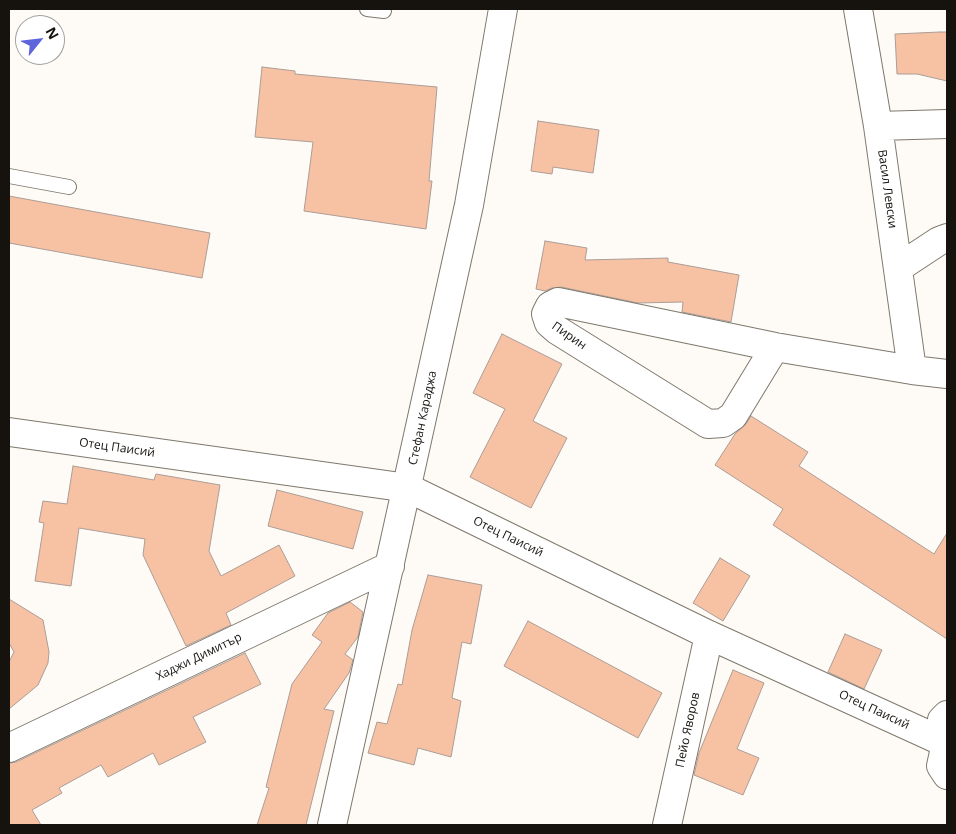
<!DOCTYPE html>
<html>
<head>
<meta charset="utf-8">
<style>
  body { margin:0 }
  #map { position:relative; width:956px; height:834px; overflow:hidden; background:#fefbf6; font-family:"Open Sans",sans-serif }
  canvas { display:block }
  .frame { position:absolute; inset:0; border:10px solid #16130f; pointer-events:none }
  .north { position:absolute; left:15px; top:15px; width:50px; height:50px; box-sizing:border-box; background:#fff; border:1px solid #a2a19f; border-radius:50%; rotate:61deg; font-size:14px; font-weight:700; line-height:20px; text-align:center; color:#16130f }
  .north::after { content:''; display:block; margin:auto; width:18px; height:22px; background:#5d65dd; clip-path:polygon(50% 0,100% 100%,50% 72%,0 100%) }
</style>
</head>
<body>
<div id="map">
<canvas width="956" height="834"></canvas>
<div class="frame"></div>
<div class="north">N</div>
</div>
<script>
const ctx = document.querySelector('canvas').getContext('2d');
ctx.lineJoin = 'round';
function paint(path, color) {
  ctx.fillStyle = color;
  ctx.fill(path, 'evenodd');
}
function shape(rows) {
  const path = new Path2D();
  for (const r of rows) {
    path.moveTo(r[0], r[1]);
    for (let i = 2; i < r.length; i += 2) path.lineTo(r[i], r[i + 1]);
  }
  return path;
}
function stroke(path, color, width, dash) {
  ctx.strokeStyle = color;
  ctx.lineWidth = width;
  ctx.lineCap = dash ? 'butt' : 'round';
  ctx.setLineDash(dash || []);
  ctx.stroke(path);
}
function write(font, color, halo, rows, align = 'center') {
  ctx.font = font + ' "Open Sans",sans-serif';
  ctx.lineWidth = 4;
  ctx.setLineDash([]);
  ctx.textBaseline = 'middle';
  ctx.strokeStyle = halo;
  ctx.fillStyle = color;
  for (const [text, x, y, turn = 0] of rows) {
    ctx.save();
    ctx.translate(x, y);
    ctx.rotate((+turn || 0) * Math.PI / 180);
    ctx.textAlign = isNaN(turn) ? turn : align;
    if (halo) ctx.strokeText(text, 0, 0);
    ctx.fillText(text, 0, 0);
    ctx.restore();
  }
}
const building = shape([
  [940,32,947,32,947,81,917,74,897,74,895,34,940,32],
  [262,67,295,71,295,74,437,87,429,181,432,181,426,229,304,211,313,142,255,137,262,67],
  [538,121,599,130,593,173,553,167,552,174,531,171,538,121],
  [9,196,210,233,202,278,9,243,9,196],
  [545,241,587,248,585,260,668,258,668,262,739,275,731,322,682,312,683,302,638,303,561,287,552,288,545,291,536,289,545,241],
  [502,334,562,364,533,421,567,438,531,508,470,477,505,409,473,393,502,334],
  [751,416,808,452,799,466,934,554,947,533,947,639,773,525,783,509,715,465,735,434,746,424,751,416],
  [73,466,154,480,156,474,220,485,209,551,221,576,279,545,295,576,226,613,231,625,186,646,143,555,145,539,79,528,71,586,35,581,44,523,39,522,43,501,67,504,73,466],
  [277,490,363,512,353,549,268,526,277,490],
  [720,558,750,576,723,621,693,603,720,558],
  [428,575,482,585,471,644,462,642,452,698,461,701,451,757,418,748,414,765,368,753,377,722,387,724,398,684,402,685,412,630,428,575],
  [9,599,43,620,49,652,48,663,38,685,9,709,9,662,14,652,9,643,9,599],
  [350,602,363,612,358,637,345,654,353,660,349,673,324,709,334,711,306,825,257,825,269,788,266,787,292,684,322,642,312,635,328,613,350,602],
  [528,621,662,693,638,738,504,666,528,621],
  [845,634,882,650,864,689,828,672,845,634],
  [245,653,261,684,193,717,206,742,159,765,153,753,108,777,101,765,59,788,62,793,32,810,41,825,9,825,9,763,16,762,245,653],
  [733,670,764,683,737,749,759,758,743,795,694,775,699,753,733,670]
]);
paint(building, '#f7c1a4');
stroke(building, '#ab9d96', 1);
const service = shape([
  [367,9,384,11],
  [9,176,69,187]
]);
const minor = shape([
  [858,9,878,126,912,370],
  [878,126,947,124],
  [898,268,939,241,947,238],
  [775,347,733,416,723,423,708,424,557,330,549,323,546,314,550,306,558,302,775,347,912,370,947,374],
  [9,432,408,488,709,635,946,743,942,720,947,715],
  [946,743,941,766,947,775],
  [9,748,390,566],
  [332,825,469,205,503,9],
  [667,825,709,635]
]);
stroke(service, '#7f786c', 16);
stroke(minor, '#7f786c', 30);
stroke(service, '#fff', 14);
stroke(minor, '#fff', 28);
write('12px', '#16130f', '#fff', [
  ["Васил Левски",887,189,82],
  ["Пирин",569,336,35],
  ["Стефан Караджа",423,418,-78],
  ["Отец Паисий",117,448,8],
  ["Отец Паисий",508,537,26],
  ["Хаджи Димитър",199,657,-26],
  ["Отец Паисий",874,710,25],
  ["Пейо Яворов",688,730,-78]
]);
</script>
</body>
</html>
